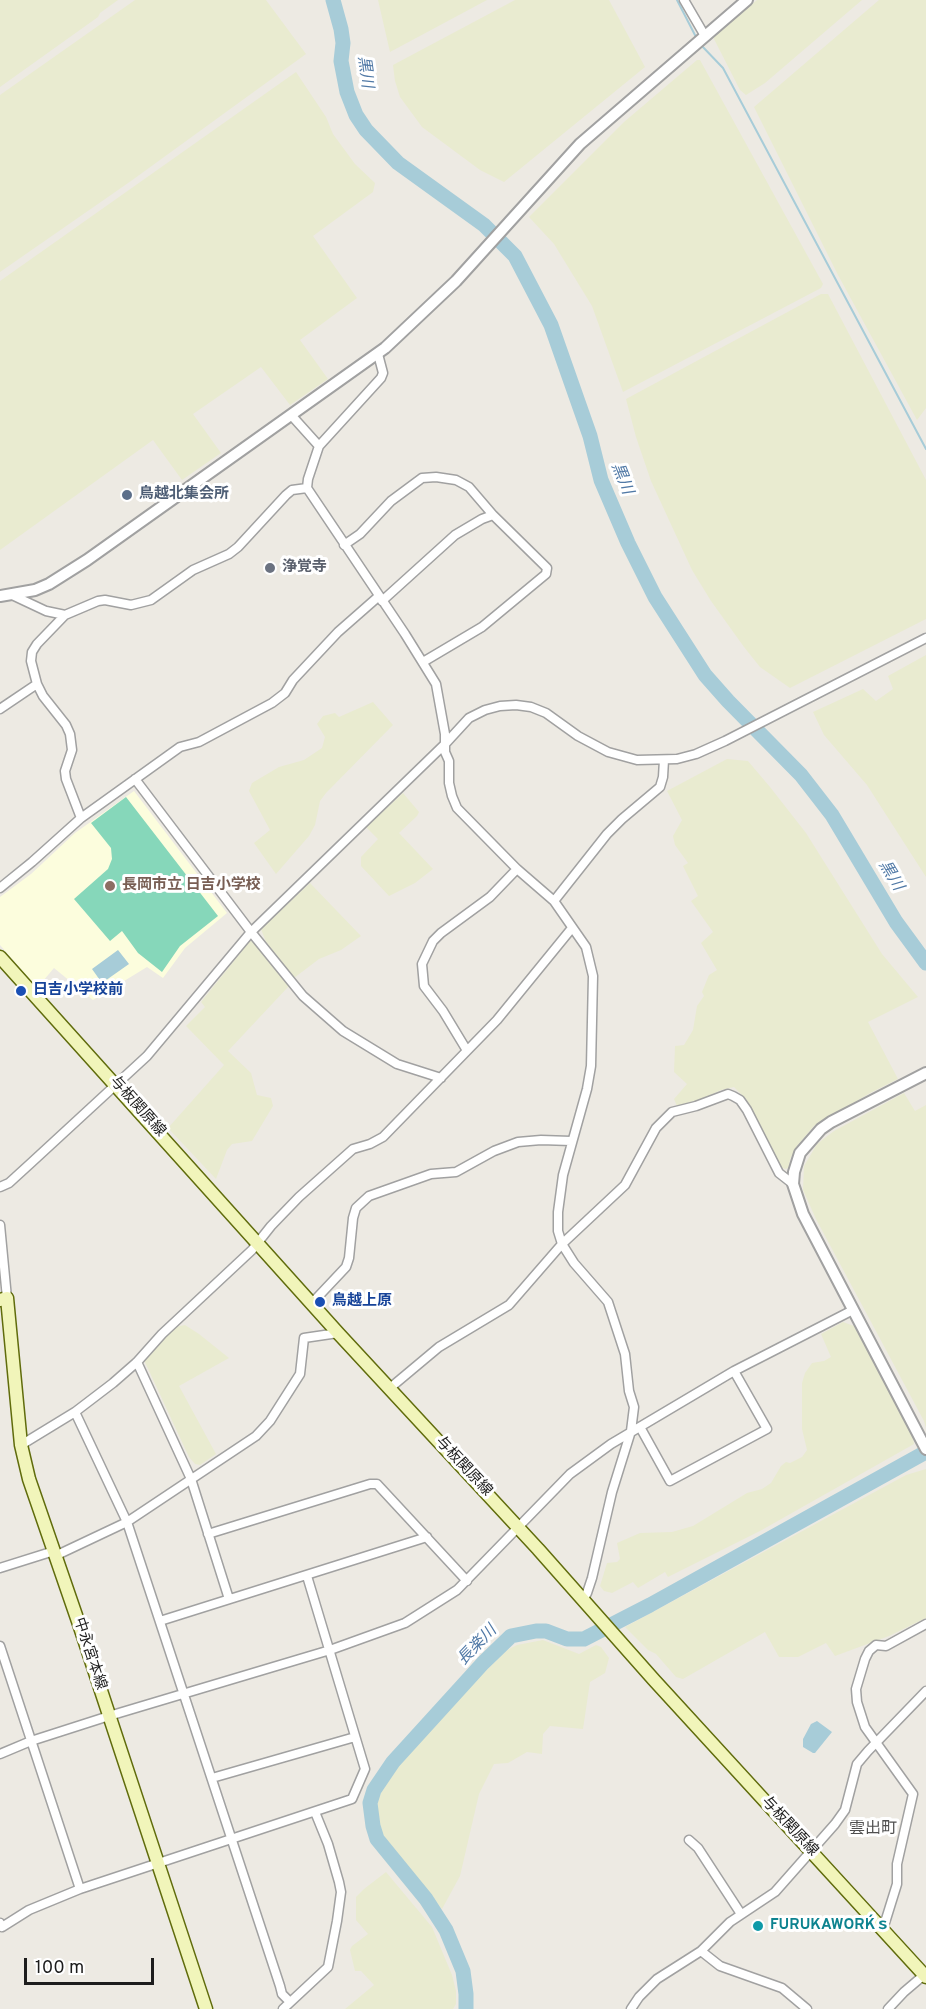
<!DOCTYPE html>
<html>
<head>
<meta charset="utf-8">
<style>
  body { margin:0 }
  #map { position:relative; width:926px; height:2009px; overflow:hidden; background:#edeae3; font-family:Overpass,sans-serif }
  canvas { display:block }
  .scale { position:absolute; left:24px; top:1958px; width:130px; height:27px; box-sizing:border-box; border:3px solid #1d1d1d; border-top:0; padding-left:8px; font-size:18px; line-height:21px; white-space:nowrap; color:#1d1d1d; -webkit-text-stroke:4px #fff; paint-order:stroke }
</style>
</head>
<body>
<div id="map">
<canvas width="926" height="2009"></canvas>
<div class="scale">100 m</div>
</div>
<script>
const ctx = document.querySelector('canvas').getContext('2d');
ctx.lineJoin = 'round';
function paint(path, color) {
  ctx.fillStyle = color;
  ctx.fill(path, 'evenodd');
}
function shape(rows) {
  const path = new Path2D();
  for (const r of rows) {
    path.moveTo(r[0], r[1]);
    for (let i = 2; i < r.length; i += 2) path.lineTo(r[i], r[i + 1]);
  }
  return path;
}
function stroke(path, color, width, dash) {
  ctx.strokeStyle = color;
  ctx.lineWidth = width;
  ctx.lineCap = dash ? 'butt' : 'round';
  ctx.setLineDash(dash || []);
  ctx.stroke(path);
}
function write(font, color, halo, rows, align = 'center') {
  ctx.font = font + ' Overpass,"Noto Sans JP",sans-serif';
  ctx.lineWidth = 6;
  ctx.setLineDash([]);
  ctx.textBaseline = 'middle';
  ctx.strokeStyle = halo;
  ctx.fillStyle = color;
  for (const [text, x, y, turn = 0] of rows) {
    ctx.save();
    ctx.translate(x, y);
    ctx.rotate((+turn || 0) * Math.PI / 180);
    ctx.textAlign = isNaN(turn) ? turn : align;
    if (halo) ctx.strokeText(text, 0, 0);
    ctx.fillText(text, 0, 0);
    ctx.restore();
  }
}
paint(shape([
  [134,791,227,913,185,948,163,978,147,967,93,1000,54,968,37,988,0,945,0,897,31,874,75,833]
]), '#fcfddd');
paint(shape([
  [0,0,118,0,100,13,98,17,0,87],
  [135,0,266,0,306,54,131,181,0,272,0,95],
  [378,0,487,0,390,52],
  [515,0,609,0,645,67,504,182,480,170,422,127,400,97,395,81,393,65],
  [757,0,862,0,765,83,746,95,740,90,713,37],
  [879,0,926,0,926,408,917,420,838,275,754,107],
  [697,60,700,60,823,284,821,288,623,392,592,306,554,244,529,217,624,122],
  [296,72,326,117,333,134,355,164,375,183,373,192,313,236,357,298,300,340,328,379,290,405,261,367,193,414,221,453,182,480,153,440,0,550,0,281],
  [821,294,828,294,926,480,926,619,790,688,760,667,744,647,711,601,692,570,651,481,636,437,626,399],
  [926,655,926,877,867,785,824,735,813,712,863,689,876,701,893,689,888,676],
  [373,702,393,725,326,793,320,801,315,825,309,836,276,874,254,843,270,830,249,791,252,783,279,767,304,760,322,748,325,737,317,724,323,716,335,713,339,717],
  [727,759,748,761,770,787,806,833,882,954,918,997,868,1022,898,1079,872,1092,814,1126,797,1146,790,1159,789,1168,785,1169,781,1167,746,1099,734,1087,721,1090,704,1098,677,1106,674,1099,687,1084,674,1072,675,1046,684,1045,693,1030,697,1006,704,996,702,992,709,975,717,970,701,943,713,932,691,901,698,896,683,866,688,863,675,845,673,836,682,820,667,791],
  [403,793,419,812,417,816,399,833,433,869,415,883,389,896,361,866,361,857,378,839,366,827],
  [310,883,361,936,341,950,319,959,294,978,266,942,261,929],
  [250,941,253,942,289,986,228,1051,251,1073,257,1095,271,1098,273,1106,252,1141,232,1144,227,1150,216,1179,168,1128,224,1065,186,1026,205,1007,201,1002],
  [904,1093,915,1111,926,1105,926,1428,924,1421,816,1219,803,1190,804,1166,817,1144,834,1131],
  [843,1322,854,1326,913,1437,914,1444,760,1531,668,1577,665,1572,638,1588,633,1582,612,1593,604,1591,600,1586,607,1563,617,1562,620,1559,617,1543,640,1533,672,1532,693,1526,747,1493,762,1489,771,1483,781,1466,786,1462,790,1463,802,1457,807,1450,802,1429,802,1383,805,1373,812,1363,824,1361,831,1357,821,1334],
  [185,1325,199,1334,229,1358,179,1386,216,1454,200,1465,195,1464,189,1457,144,1360,175,1327],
  [926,1469,926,1618,889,1636,835,1656,826,1643,798,1657,779,1657,765,1632,683,1679,676,1677,656,1654,648,1650,625,1627,906,1475],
  [543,1640,579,1654,596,1645,601,1647,609,1658,605,1673,590,1682,583,1729,550,1726,543,1734,542,1754,527,1752,508,1763,494,1764,479,1794,460,1876,442,1909,383,1835,376,1814,379,1796,396,1768,461,1695,507,1650,517,1645],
  [386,1872,432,1927,452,1975,456,1991,456,2004,453,2009,345,2009,374,1985,361,1971,355,1971,350,1950,352,1946,368,1934,356,1920,356,1897,364,1889]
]), '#e9ebd0');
paint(shape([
  [126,797,218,916,180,946,162,972,138,953,122,931,110,941,74,899,108,869,112,859,111,848,91,823]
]), '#86d7ba');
paint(shape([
  [118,950,129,964,102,983,92,969],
  [817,1721,832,1732,815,1753,813,1753,803,1747,803,1739,811,1724]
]), '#a7ccd8');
stroke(shape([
  [677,0,697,39],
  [700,44,723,68,926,449]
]), '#a7ccd8', 2);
stroke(shape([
  [333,0,341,29,343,43,341,61,347,92,356,115,366,130,398,163,484,225,515,256,551,325,590,436,601,480,628,543,655,597,705,675,728,701,801,775,832,815,896,922,926,963],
  [466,2009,466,1994,463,1971,446,1930,426,1899,377,1839,373,1826,370,1803,374,1790,393,1762,483,1663,511,1636,536,1631,546,1631,567,1639,584,1639,650,1605,926,1452]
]), '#a7ccd8', 15);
const minor = shape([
  [684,0,705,36],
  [378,354,383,373,381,378,319,446,308,479,307,488,405,634,436,684,445,734,445,752,449,761,449,783,452,796,457,808,517,869,554,901,586,947,593,976,591,1066,587,1089,563,1175,558,1212,558,1231,562,1244,574,1263,608,1302,625,1354,629,1391,634,1407,631,1431,612,1492,592,1578,587,1593,583,1600],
  [292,416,319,446],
  [344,545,360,534,391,501,422,478,436,477,456,480,469,487,493,515,547,568,546,574,482,627,423,662],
  [12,595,46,611,65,615],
  [382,601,455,535,482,519,493,515],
  [0,709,37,684],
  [135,779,251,932,303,996,343,1031,397,1064,441,1078],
  [81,818,66,779,65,771,72,750,70,734,66,725,43,696,37,684,31,661,32,652,37,644,65,615,98,601,105,600,131,605,151,600,193,570,229,554,238,547,286,495,292,490,307,488],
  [0,888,32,862,81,818,180,747,199,742,272,703,285,693,293,680,338,632,379,596],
  [554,901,607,834,622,819,660,787,663,777,664,760],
  [466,1049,443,1011,424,986,422,964,433,941,441,933,490,897,517,869],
  [0,1187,9,1183,32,1162,147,1056,251,932,446,743,469,718,485,710,500,706,516,705,531,707,546,713,578,736,608,752,637,760,677,759,696,754,725,741,926,638],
  [0,1225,7,1298],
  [313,1302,346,1267,349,1258,353,1218,356,1208,369,1196,431,1174,456,1172,494,1151,518,1142,541,1140,571,1141],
  [137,1362,191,1479,229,1599],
  [390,1388,439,1347,509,1305,562,1244,625,1185,656,1128,672,1112,696,1106,728,1094,733,1096,740,1100,747,1110,779,1173,793,1184],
  [75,1412,127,1522,280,1986,282,1994,290,2002],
  [640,1427,670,1481,767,1429,734,1371],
  [21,1445,75,1412,113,1383,137,1362,162,1334,252,1250,271,1226,299,1197,353,1149,370,1144,383,1137,497,1020,572,928],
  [208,1534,370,1484,377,1484,467,1581],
  [55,1556,127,1522,256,1436,270,1421,300,1374,304,1338,338,1333],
  [0,1568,54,1551],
  [160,1621,427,1537],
  [0,1646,80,1889],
  [0,1754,31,1741,109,1716,330,1650,405,1623,457,1590,570,1474,611,1444,734,1371,853,1310],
  [212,1778,355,1737],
  [689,1840,698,1848,741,1914],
  [0,1923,2,1927,29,1910,80,1889,352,1799,365,1769,307,1576],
  [883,1929,897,1884,897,1864,913,1794,865,1727,857,1702,856,1689,865,1659,869,1651,876,1645,886,1646,926,1624],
  [701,1951,720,1966,782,1988,807,2009],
  [283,2009,328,1967,337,1921,341,1892,339,1882,328,1844,315,1812],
  [631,2009,639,1997,657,1979,701,1951,730,1922,775,1892,835,1824,845,1810,857,1764,868,1751,926,1691],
  [888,2009,904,1992,924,1975]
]);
const tertiary = shape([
  [0,596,35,590,49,584,87,560,385,348,456,281,580,144,747,0],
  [926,1073,831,1122,821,1129,800,1153,794,1172,793,1184,803,1214,926,1449]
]);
const secondary = shape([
  [0,957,338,1333,538,1549,654,1680,926,1977],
  [0,1300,7,1298,21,1445,29,1479,80,1627,206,2009]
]);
stroke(minor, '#a1a1a1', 11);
stroke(tertiary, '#a1a1a1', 14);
stroke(secondary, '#606c0c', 15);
stroke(minor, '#fff', 8);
stroke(tertiary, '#fff', 10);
stroke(secondary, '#f1f5ba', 12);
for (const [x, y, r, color] of [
  [127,495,6,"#5c6f8a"],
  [270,568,6,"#6b7280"],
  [110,886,6,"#8d6e63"],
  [21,991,6,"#1a4fb4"],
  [320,1302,6,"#1a4fb4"],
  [758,1926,6,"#0f9aa8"]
]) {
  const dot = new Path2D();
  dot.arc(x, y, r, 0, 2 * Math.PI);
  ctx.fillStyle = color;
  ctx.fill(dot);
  stroke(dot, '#fff', 2);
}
write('bold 15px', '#4e5e75', '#fff', [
  ["鳥越北集会所",139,495]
], 'left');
write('bold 15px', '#5b616d', '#fff', [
  ["浄覚寺",282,568]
], 'left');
write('bold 15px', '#785e54', '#fff', [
  ["長岡市立 日吉小学校",122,886]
], 'left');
write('bold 15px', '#164399', '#fff', [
  ["日吉小学校前",33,991],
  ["鳥越上原",332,1302]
], 'left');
write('15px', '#1d1d1d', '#fff', [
  ["与板関原線",137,1107,48],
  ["与板関原線",463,1467,47],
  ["中永宮本線",89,1654,72],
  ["与板関原線",789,1827,47]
]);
write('bold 15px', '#0d838f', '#fff', [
  ["FURUKAWORK´ｓ",770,1926]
], 'left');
write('italic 16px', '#5079a6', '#fff', [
  ["黒川",364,72,82],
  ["黒川",621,479,68],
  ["黒川",890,876,59],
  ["長楽川",478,1646,-46]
]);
write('16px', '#505050', '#fff', [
  ["雲出町",873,1830]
]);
</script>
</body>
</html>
